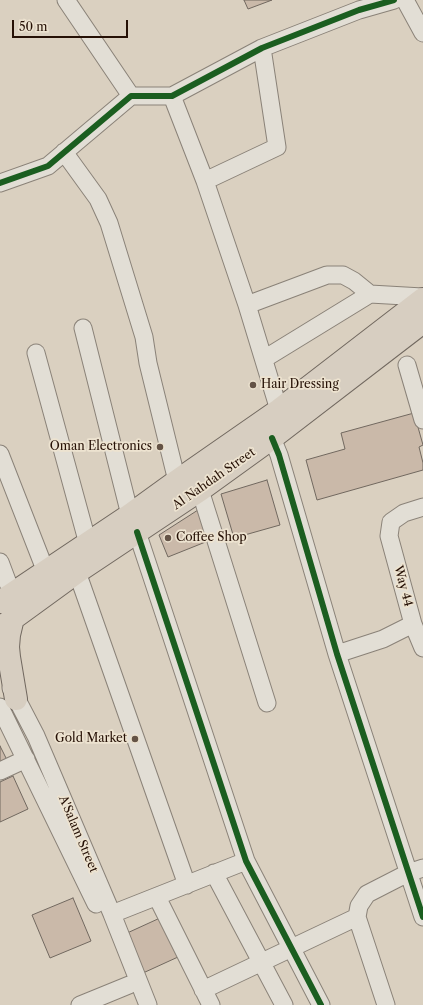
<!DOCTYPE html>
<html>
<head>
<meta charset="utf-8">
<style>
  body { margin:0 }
  #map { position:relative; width:423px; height:1005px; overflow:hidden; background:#dad0c0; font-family:"Libre Caslon Text",serif }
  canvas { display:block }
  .scale { position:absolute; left:12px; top:20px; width:116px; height:18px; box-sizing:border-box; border:2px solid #251005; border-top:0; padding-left:5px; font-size:12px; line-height:14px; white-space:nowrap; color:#251005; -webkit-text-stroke:3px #ede3d0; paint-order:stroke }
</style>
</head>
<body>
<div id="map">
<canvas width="423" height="1005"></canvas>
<div class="scale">50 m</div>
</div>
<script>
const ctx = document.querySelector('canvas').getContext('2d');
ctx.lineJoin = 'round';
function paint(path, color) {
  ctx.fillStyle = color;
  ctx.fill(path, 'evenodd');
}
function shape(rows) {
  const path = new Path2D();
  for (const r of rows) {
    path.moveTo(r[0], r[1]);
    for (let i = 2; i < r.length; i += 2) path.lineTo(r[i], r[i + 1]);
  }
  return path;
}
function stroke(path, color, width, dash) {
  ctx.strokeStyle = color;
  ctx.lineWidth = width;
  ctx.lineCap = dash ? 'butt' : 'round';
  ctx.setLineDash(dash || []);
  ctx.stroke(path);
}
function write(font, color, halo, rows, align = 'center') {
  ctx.font = font + ' "Libre Caslon Text",serif';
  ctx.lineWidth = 3.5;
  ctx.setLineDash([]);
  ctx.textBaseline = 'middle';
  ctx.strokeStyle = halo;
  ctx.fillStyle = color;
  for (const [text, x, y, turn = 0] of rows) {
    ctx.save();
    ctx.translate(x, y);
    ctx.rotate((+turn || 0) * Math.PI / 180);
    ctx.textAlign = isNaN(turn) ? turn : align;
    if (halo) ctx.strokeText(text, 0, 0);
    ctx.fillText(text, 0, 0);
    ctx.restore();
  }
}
const building = shape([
  [244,0,272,0,248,9,244,0],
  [414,413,423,445,419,447,423,463,423,470,317,500,306,460,345,449,341,433,414,413],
  [267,480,280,525,234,538,221,494,267,480],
  [198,510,208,541,168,557,159,535,198,510],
  [0,746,9,764,0,769,0,746],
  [13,776,28,809,0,822,0,782,13,776],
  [73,898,91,941,50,958,32,915,73,898],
  [160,918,178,957,143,973,125,934,160,918]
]);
paint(building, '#cab9a9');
stroke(building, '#71685f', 1);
const minor = shape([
  [66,0,131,96],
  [405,0,423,33],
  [172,96,205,181,247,305,279,410],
  [64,152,98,199,109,223,144,337,148,363,177,481],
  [205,181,277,147,262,48],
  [0,183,48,166,131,96,172,96,262,48,359,10,394,0],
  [247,305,327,275,343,275,354,281,370,294],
  [83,328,130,515],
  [36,353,88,544],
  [264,359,370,294,423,297],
  [407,365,423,420],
  [272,438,279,455,337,654,423,917],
  [0,454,46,572],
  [200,490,267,703],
  [423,507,404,513,391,522,389,536,413,624,423,648],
  [137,532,246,861,321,1005],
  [0,562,12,594],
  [77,572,187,885],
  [337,654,383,639,413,624],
  [11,688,36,736,112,914,148,1005],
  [0,707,96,904],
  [0,771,26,759],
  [214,873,284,1005],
  [157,897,211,1005],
  [112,914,246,861],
  [203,990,357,917],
  [80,1005,129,985],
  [386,1005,357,917,359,906,367,894,408,873,423,868]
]);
const major = shape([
  [0,602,130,515,177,481,279,410,423,299],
  [13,618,9,635,8,647,9,657,16,699],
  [0,628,77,572,200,490,272,438,423,322]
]);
stroke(minor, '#8a8278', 19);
stroke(major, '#71685f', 24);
stroke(minor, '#e2ded5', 17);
stroke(major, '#d7cec1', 22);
stroke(shape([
  [0,183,48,166,131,96,172,96,262,48,359,10,394,0],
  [272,438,279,455,337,654,423,917],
  [137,532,246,861,321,1005]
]), '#1b5e20', 6);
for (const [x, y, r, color] of [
  [253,385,4,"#645346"],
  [160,447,4,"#645346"],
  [168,538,4,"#645346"],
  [135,739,4,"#645346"]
]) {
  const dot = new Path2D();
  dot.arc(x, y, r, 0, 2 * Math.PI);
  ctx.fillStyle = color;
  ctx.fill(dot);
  stroke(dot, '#ede3d0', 1.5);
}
write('12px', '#251005', '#ede3d0', [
  ["Hair Dressing",261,385],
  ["Oman Electronics",152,447,"right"],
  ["Coffee Shop",176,538],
  ["Gold Market",127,739,"right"]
], 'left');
write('12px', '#251005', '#ede3d0', [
  ["Al Nahdah Street",214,479,-35],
  ["Way 44",403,586,75],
  ["A'Salam Street",78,834,67]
]);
</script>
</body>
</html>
